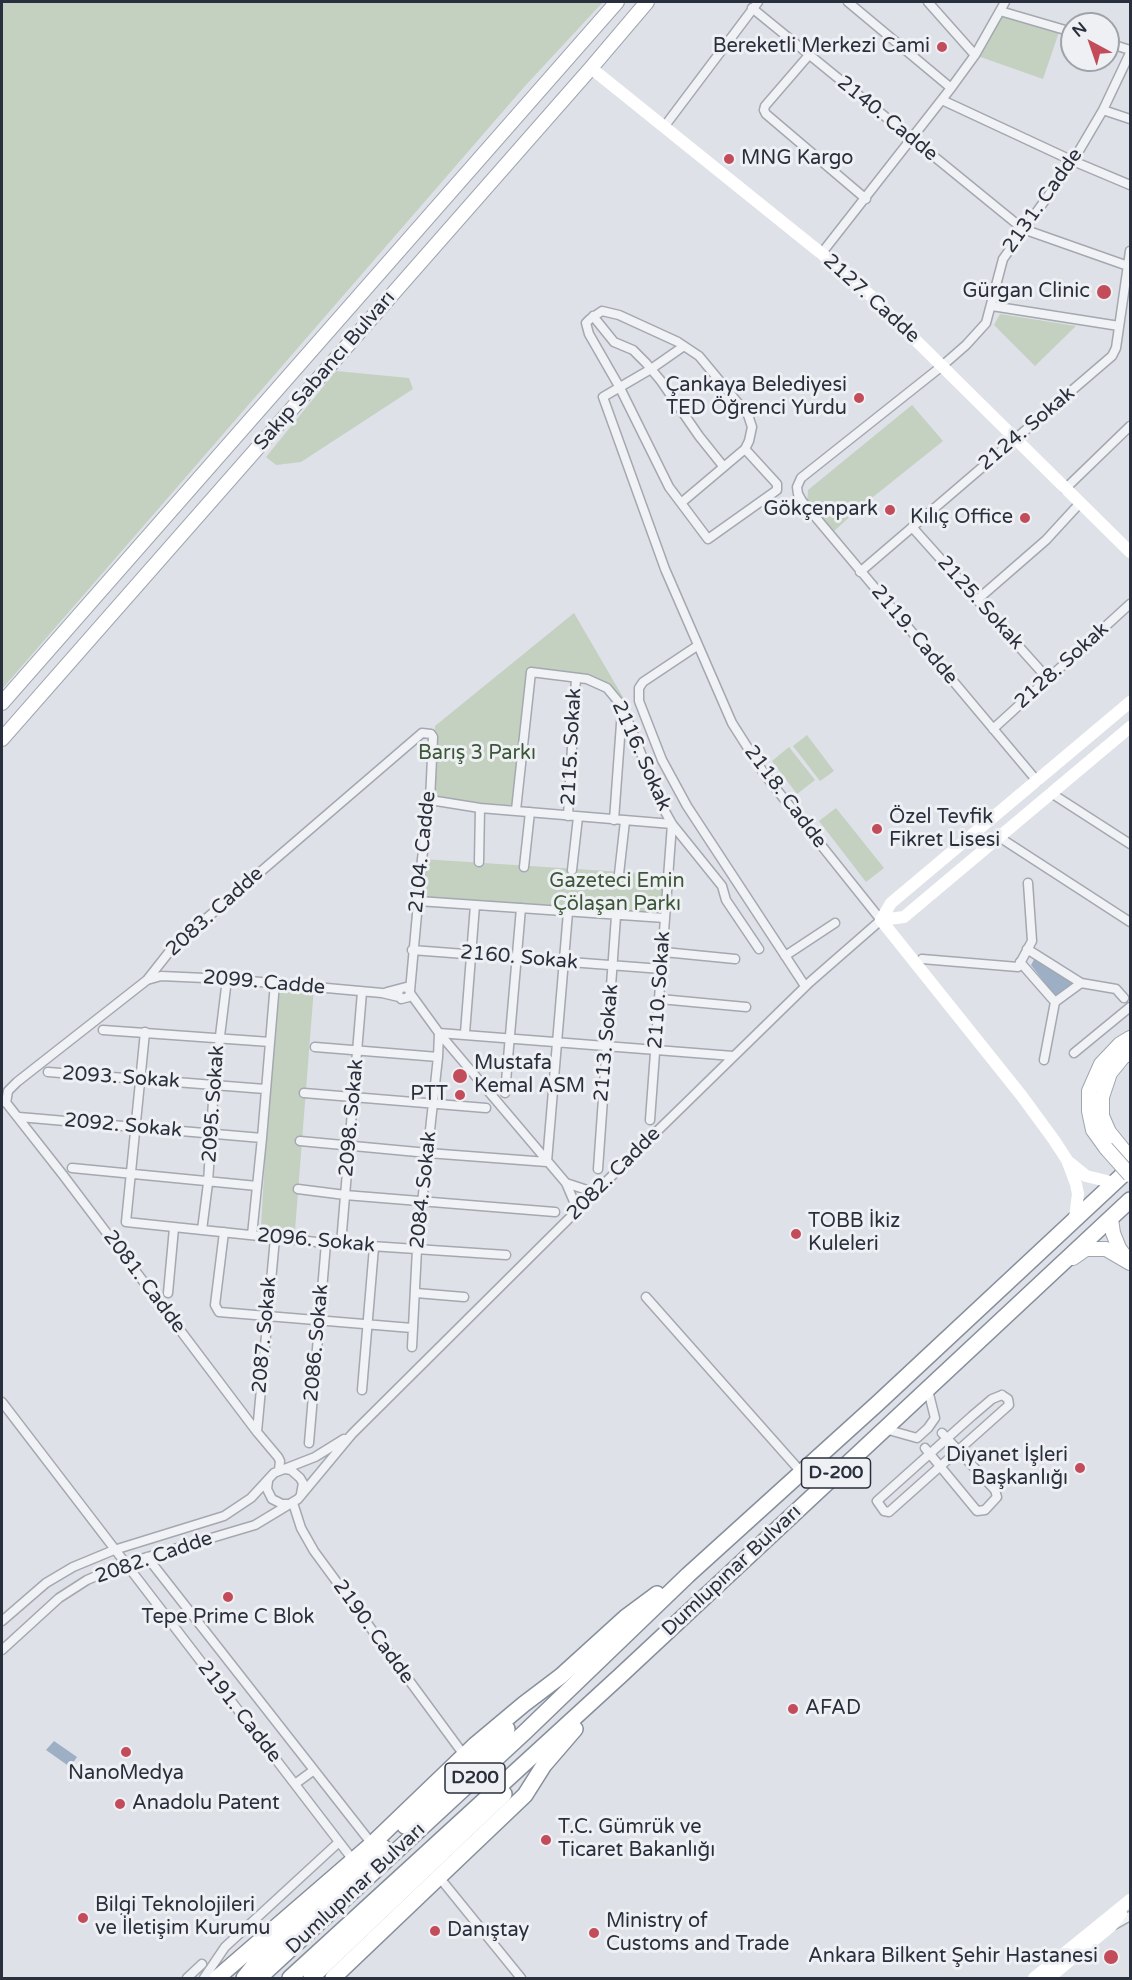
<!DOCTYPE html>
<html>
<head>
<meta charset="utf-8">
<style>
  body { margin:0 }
  #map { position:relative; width:1132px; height:1980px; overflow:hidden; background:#dee1e7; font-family:"Varela Round",sans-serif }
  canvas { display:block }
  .frame { position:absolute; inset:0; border:3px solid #292f3c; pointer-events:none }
  .north { position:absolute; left:1060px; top:12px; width:60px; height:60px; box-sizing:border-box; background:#eef0f4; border:2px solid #9fa3aa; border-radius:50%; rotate:320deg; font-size:16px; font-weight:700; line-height:24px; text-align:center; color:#292f3c }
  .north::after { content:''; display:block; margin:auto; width:21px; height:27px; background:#c34c5b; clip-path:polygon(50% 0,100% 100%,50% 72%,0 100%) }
</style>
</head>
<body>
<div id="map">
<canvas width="1132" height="1980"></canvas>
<div class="frame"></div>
<div class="north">N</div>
</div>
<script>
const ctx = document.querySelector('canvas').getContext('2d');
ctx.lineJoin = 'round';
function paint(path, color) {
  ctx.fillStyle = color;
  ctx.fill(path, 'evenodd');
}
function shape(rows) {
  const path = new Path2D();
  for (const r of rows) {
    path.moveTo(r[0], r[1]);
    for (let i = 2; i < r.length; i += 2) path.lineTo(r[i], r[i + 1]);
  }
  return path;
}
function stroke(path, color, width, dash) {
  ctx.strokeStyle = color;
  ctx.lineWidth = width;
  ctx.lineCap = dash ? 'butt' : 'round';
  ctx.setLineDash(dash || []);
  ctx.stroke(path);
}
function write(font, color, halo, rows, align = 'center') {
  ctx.font = font + ' "Varela Round",sans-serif';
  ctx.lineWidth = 6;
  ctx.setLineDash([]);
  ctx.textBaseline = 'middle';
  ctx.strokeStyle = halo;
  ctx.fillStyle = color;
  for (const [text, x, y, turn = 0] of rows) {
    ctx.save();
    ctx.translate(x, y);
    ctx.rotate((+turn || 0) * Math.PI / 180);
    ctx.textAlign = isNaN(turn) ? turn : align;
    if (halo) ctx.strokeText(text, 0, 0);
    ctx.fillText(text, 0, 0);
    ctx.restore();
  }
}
paint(shape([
  [2,2,603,2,525,86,2,689],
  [1000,11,1060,29,1043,79,975,55],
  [1000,314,1076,326,1035,366,994,325],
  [336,371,409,378,413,389,301,462,276,465,266,457],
  [912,405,943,441,858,509,831,534,807,506,808,490],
  [574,613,624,699,587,679,531,672,516,810,430,800,435,726],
  [807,735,834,771,820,781,793,746],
  [789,747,815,780,797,794,772,761],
  [836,808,884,868,866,882,819,821],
  [422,859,669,875,665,918,418,901],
  [275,983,314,987,295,1230,261,1227]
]), '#c4d0c0');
paint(shape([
  [1035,958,1073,984,1055,996,1031,965],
  [54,1741,77,1757,70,1767,46,1750]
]), '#9cafc4');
const street = shape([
  [848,2,951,88],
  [928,2,975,55],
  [752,8,1023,229,1128,266],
  [1000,11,1072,32],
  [1108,43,1130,50],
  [809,55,765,106,764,110,766,114,866,199],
  [942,100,1073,161,1130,185],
  [1103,110,1130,119],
  [664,127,758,2],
  [821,254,951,88,975,55,1005,2],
  [992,306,1119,326],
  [593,316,614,342,633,350,646,363,661,381,699,436,723,466],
  [745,449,777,484,777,490,708,539,681,503,745,449],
  [1065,489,1130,426],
  [681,503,669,487,620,388,589,334,586,323,590,319,602,311,619,315,678,342,699,356,748,415,752,427,749,441,745,449],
  [912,527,1048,679],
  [860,572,1112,356,1116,348,1130,251],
  [977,600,1046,540,1080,503],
  [697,646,643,682,639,688,639,701,662,760,687,806,805,986],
  [993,729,1130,604],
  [1037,781,802,501,798,494,797,487,801,478,942,366,966,345,986,323,1003,259,1073,161,1103,110,1130,53],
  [1051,793,1130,844],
  [430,800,480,808,672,824,650,1120],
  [516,810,531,672,587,679,607,688,622,706,662,806,672,824,722,886,726,900,759,949],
  [568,816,576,678],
  [614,820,622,710],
  [999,837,1130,922],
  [479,862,480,808],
  [524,867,530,812],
  [572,870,578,817],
  [619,874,625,821],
  [418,901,665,918],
  [1027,949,1081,983,1116,989,1124,998],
  [412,950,662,969],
  [664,952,735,959],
  [785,956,835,923],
  [922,959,1018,967,1032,941,1028,883],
  [1020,962,1055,1002,1044,1060],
  [147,980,161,976,227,979,382,993,399,997],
  [387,992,406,987,410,991,409,997,401,999,398,994,399,990],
  [410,993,439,1033,566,1183,578,1211],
  [660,999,746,1007],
  [1055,1002,1081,983],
  [103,1030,270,1042],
  [145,1032,126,1222,326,1243,506,1255],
  [465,1033,475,905],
  [315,1047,438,1057],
  [1074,1053,1130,1007],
  [48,1072,265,1089],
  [304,1093,486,1108],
  [505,1093,521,908],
  [4,1100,63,1175,257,1432,278,1457,280,1461,279,1470],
  [6,1103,8,1091,17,1082,147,980,173,947,422,733,431,734,433,737,430,800,422,859,410,991],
  [19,1117,262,1138],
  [300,1141,428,1153,547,1162,568,912],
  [72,1168,257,1186],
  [598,1169,616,916],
  [566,1183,596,1193],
  [298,1189,345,1195,555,1212],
  [202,1230,208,1183,214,1085,227,979],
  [224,1232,215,1305,219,1312,412,1328],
  [252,1235,262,1138,275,983],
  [341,1244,362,992],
  [168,1293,174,1228],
  [416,1293,464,1297],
  [646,1297,802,1473],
  [412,1347,417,1249,438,1057,439,1033,733,1056],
  [362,1390,374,1247],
  [1002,1395,1008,1399,1009,1405,889,1512,884,1511,877,1501,972,1416,992,1399,1002,1395],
  [2,1402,353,1860],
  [885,1429,917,1438,928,1428,935,1418,928,1390],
  [257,1432,275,1238],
  [309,1443,326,1243],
  [925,1448,977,1511,985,1510,997,1497,995,1490,942,1433],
  [285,1469,291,1470,300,1478,303,1483,301,1494],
  [268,1481,267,1489,272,1499,282,1504,288,1504],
  [293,1503,301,1528,314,1551,464,1755],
  [147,1557,372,1844],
  [2,1621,46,1583,73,1567,114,1550,224,1516,251,1498,274,1473,315,1457,344,1439],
  [2,1650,59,1598,87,1580,124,1564,255,1525,298,1499,352,1434,645,1143,810,982,881,920,765,775,732,723,665,569,603,397,651,369,684,346],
  [295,1784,314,1770],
  [439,1877,521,1978],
  [1114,1925,1130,1916],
  [187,1978,202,1964],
  [204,1978,225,1947,339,1842]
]);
const primary = shape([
  [2,703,617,2],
  [2,739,591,68,647,2],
  [1130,1053,1123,1057,1110,1073,1102,1097,1102,1116,1109,1132,1130,1158],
  [1106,1148,1093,1130,1089,1111,1089,1091,1101,1064,1120,1044,1130,1038],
  [1111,1219,1113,1233,1119,1248,1127,1259],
  [1073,1258,1086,1249,1106,1249,1130,1263]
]);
const highway = shape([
  [405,1826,507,1729],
  [217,1978,372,1844,475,1745,524,1704,561,1676,626,1617,657,1594],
  [244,1978,256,1963,383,1847],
  [259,1978,526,1731,688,1575,878,1403,1130,1168],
  [290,1978,620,1676,1130,1200],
  [311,1978,504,1794],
  [333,1978,525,1795,544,1765,575,1729]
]);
stroke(street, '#a4a8b0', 11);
stroke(primary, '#9fa6b1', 16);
stroke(highway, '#878f9c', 18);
stroke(street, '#f1f2f5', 8);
stroke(shape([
  [591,68,832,262,871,296,1130,552],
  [881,920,1021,1095,1054,1140,1067,1160,1076,1184,1078,1194,1075,1218],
  [881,920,891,903,1130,702],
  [881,920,904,917,1130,727],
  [1070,1163,1086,1176,1115,1183],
  [1034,1978,1130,1900],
  [1049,1978,1111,1926,1121,1913]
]), '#fff', 12);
stroke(primary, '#fff', 14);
stroke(highway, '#fff', 15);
const primaryBridge = shape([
  [1106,1148,1130,1175]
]);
stroke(primaryBridge, '#9fa6b1', 16, []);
stroke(primaryBridge, '#fff', 14);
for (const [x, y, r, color] of [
  [942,47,6,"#c34c5b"],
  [729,159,6,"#c34c5b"],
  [1104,292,8,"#c34c5b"],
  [859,398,6,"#c34c5b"],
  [890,510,6,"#c34c5b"],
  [1025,518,6,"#c34c5b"],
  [877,829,6,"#c34c5b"],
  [460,1076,8,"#c34c5b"],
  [460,1095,6,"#c34c5b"],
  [796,1234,6,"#c34c5b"],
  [1080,1468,6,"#c34c5b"],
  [228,1597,6,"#c34c5b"],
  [793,1709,6,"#c34c5b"],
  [126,1752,6,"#c34c5b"],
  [120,1804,6,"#c34c5b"],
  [546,1840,6,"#c34c5b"],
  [83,1918,6,"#c34c5b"],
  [435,1931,6,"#c34c5b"],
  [594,1933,6,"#c34c5b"],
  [1111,1957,8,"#c34c5b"]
]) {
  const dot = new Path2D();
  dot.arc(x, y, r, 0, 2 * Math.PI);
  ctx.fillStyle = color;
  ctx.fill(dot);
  stroke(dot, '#eef0f4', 2);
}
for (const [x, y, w] of [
  [836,1473,69],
  [475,1778,60]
]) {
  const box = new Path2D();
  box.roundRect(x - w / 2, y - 15, w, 30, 4.5);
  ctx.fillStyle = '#eef0f4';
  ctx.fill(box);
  stroke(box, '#292f3c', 1.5);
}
write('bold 18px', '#292f3c', null, [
  ["D-200",836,1473],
  ["D200",475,1778]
]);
write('20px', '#292f3c', '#eef0f4', [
  ["Bereketli Merkezi Cami",930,47,"right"],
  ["MNG Kargo",741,159],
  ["Gürgan Clinic",1090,292,"right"],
  ["Çankaya Belediyesi",847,386,"right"],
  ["TED Öğrenci Yurdu",847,409,"right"],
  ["Gökçenpark",878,510,"right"],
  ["Kılıç Office",1013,518,"right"],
  ["Özel Tevfik",889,818],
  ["Fikret Lisesi",889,841],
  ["Mustafa",474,1064],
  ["Kemal ASM",474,1087],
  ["PTT",448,1095,"right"],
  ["TOBB İkiz",808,1222],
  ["Kuleleri",808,1245],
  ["Diyanet İşleri",1068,1456,"right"],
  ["Başkanlığı",1068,1479,"right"],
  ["Tepe Prime C Blok",228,1618,"center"],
  ["AFAD",805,1709],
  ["NanoMedya",126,1774,"center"],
  ["Anadolu Patent",132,1804],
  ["T.C. Gümrük ve",558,1828],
  ["Ticaret Bakanlığı",558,1851],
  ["Bilgi Teknolojileri",95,1906],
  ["ve İletişim Kurumu",95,1929],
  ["Ministry of",606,1922],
  ["Customs and Trade",606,1945],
  ["Danıştay",447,1931],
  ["Ankara Bilkent Şehir Hastanesi",1098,1957,"right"]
], 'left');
write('20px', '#292f3c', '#eef0f4', [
  ["2140. Cadde",887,119,39],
  ["2131. Cadde",1043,201,-55],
  ["2127. Cadde",871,299,42],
  ["Sakıp Sabancı Bulvarı",325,371,-49],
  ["2124. Sokak",1027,429,-40],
  ["2125. Sokak",980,603,48],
  ["2119. Cadde",914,635,50],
  ["2128. Sokak",1062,666,-42],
  ["2115. Sokak",572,747,-87],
  ["2116. Sokak",641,756,66],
  ["2118. Cadde",785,797,53],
  ["2104. Cadde",423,852,-84],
  ["2083. Cadde",215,912,-42],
  ["2160. Sokak",519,958,5],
  ["2099. Cadde",264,983,5],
  ["2110. Sokak",660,990,-86],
  ["2113. Sokak",607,1043,-85],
  ["2093. Sokak",121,1078,4],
  ["2095. Sokak",214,1104,-86],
  ["2098. Sokak",352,1118,-85],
  ["2092. Sokak",123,1126,5],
  ["2082. Cadde",614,1174,-45],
  ["2084. Sokak",424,1190,-84],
  ["2096. Sokak",316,1241,5],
  ["2081. Cadde",144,1282,53],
  ["2087. Sokak",265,1335,-85],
  ["2086. Sokak",317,1343,-85],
  ["2082. Cadde",154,1558,-19],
  ["Dumlupınar Bulvarı",732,1571,-43],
  ["2190. Cadde",373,1632,54],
  ["2191. Cadde",239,1712,52],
  ["Dumlupınar Bulvarı",356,1889,-43]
]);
write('20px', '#3c5737', '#eef0f4', [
  ["Barış 3 Parkı",477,754],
  ["Gazeteci Emin",617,882],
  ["Çölaşan Parkı",617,905]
]);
</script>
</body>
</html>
